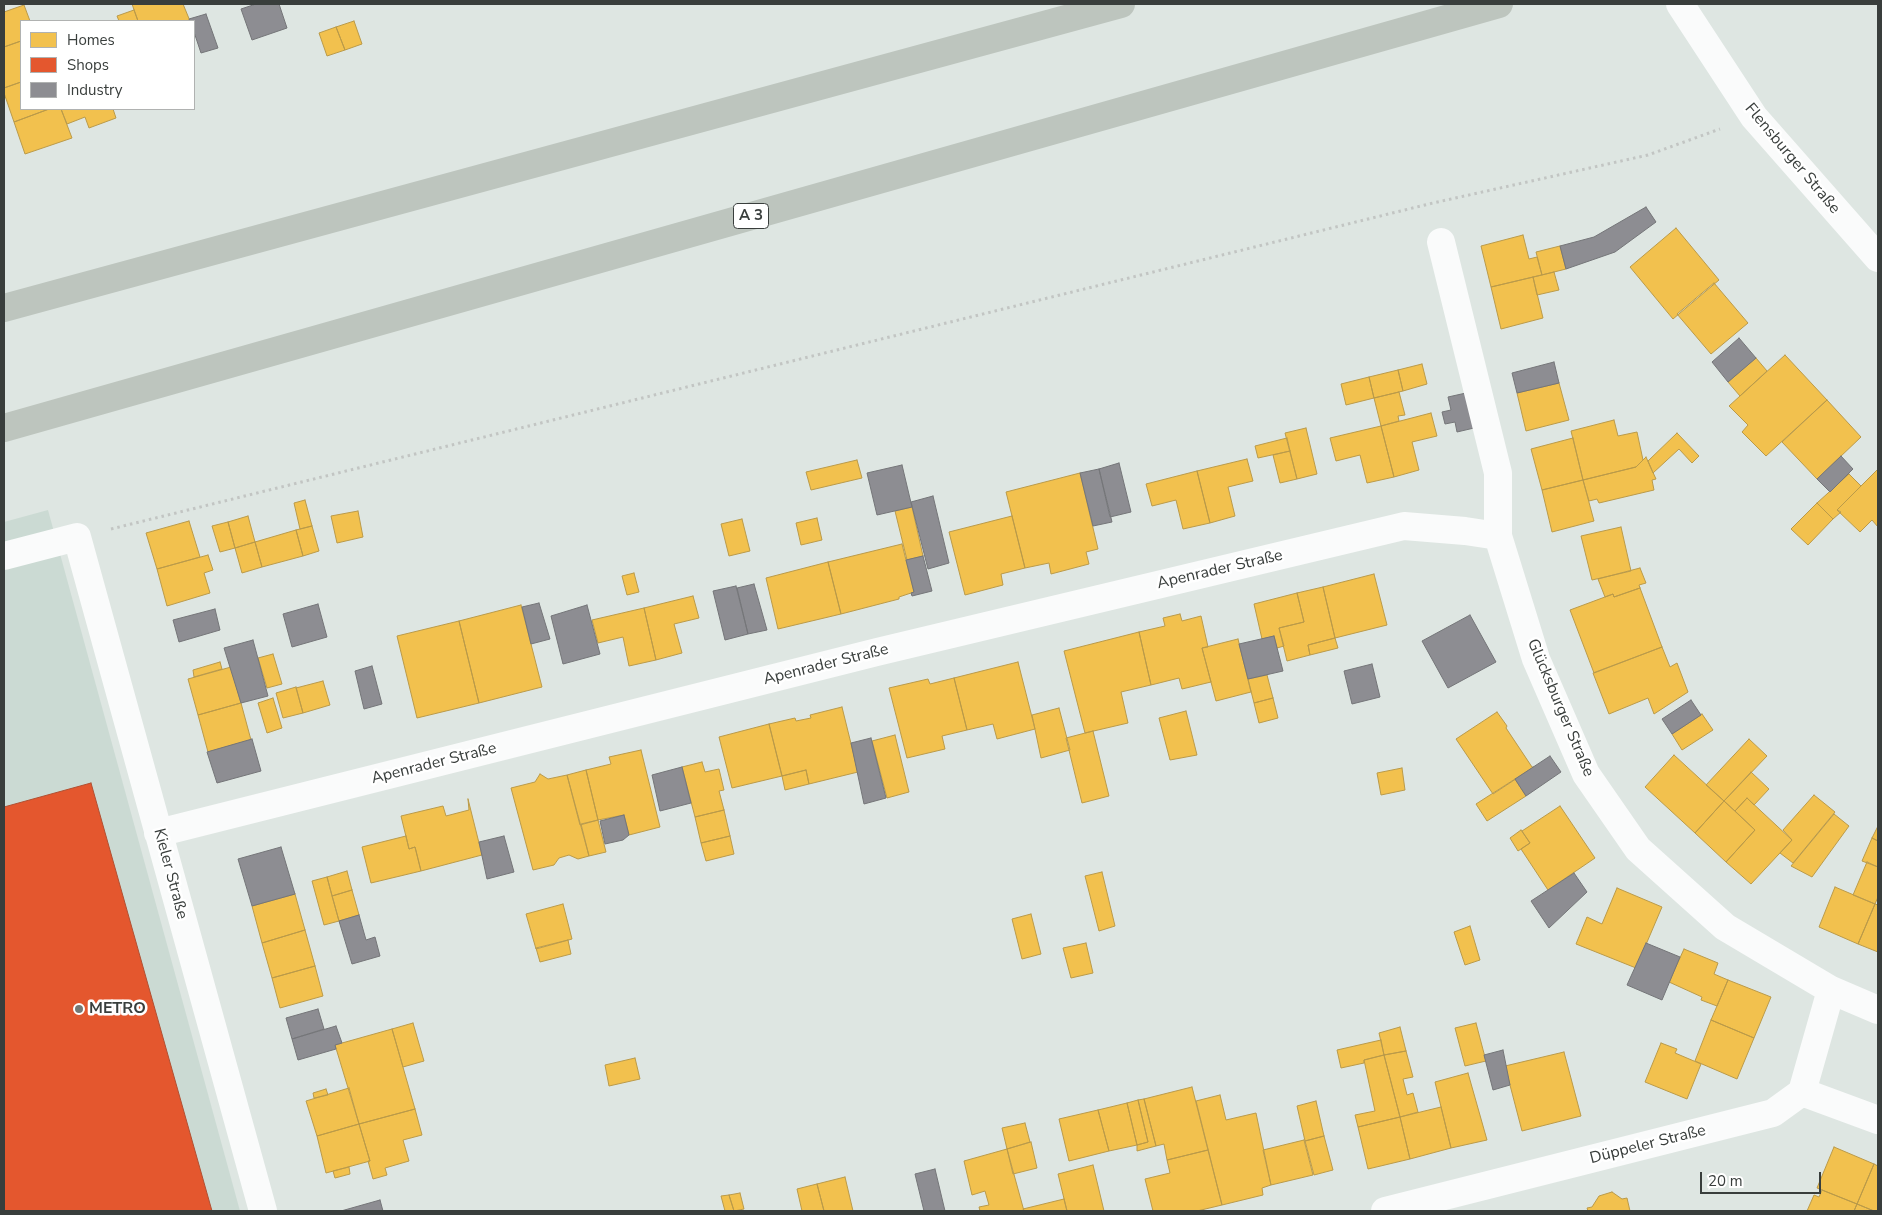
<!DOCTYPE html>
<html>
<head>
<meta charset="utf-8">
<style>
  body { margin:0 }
  #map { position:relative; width:1882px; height:1215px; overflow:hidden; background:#dee6e2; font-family:"Nunito Sans",sans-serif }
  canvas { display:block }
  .frame { position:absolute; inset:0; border:5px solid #393e3c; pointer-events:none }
  .legend { position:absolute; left:20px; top:20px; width:175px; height:90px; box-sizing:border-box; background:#fff; border:1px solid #b0b2b1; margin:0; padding:6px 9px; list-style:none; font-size:15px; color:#393e3c }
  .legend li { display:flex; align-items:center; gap:10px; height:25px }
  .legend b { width:25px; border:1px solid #b0b2b1 }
  .scale { position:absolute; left:1700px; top:1172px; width:121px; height:22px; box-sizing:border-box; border:2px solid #393e3c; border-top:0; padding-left:6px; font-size:15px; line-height:18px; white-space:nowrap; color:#393e3c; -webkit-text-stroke:4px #fff; paint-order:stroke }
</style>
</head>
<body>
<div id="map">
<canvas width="1882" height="1215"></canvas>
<div class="frame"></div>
<ul class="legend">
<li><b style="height:14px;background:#f2c14e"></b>Homes</li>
<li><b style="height:14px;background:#e4572e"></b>Shops</li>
<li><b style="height:14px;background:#8d8d92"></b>Industry</li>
</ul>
<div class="scale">20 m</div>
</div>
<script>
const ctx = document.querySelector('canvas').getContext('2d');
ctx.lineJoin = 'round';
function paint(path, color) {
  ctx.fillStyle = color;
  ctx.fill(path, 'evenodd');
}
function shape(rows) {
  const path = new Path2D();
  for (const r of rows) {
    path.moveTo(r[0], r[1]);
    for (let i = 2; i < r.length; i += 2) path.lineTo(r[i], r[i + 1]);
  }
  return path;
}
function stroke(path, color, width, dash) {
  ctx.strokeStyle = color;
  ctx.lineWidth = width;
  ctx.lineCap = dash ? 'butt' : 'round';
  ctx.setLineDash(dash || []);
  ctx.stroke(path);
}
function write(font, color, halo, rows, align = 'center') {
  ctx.font = font + ' "Nunito Sans",sans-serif';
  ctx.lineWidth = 5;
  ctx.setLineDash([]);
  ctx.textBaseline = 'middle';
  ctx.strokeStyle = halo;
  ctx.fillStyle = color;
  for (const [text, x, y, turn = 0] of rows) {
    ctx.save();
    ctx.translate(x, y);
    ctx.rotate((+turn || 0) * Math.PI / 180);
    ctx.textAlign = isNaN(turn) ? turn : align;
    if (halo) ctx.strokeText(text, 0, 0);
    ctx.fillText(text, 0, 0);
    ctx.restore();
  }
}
paint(shape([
  [48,510,240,1211,4,1211,4,522]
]), '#cbdad3');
const homes = shape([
  [132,4,183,4,190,21,138,21,132,4],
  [24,5,30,21,21,21,21,41,4,47,4,12,24,5],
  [134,10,138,21,119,21,117,16,134,10],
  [354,21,362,44,345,50,336,27,354,21],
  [336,27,345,50,327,56,319,33,336,27],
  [21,41,21,82,4,88,4,47,21,41],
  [21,82,21,109,49,109,14,122,4,93,4,88,21,82],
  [49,109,61,109,72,138,25,154,14,122,49,109],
  [61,109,113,109,116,118,89,128,85,117,67,124,61,109],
  [1676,228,1719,280,1673,319,1630,267,1676,228],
  [1523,235,1529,259,1537,257,1542,275,1491,287,1481,246,1523,235],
  [1560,246,1566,269,1542,275,1536,252,1560,246],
  [1554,272,1559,290,1537,295,1533,277,1554,272],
  [1533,277,1543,318,1501,329,1491,287,1533,277],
  [1714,283,1748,323,1711,354,1677,314,1714,283],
  [1785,355,1827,400,1766,456,1742,432,1748,425,1729,406,1785,355],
  [1756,358,1767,371,1740,396,1728,382,1756,358],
  [1422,364,1427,384,1403,391,1398,370,1422,364],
  [1398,370,1403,391,1374,398,1369,377,1398,370],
  [1369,377,1374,398,1346,405,1341,384,1369,377],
  [1559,383,1569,420,1526,431,1517,393,1559,383],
  [1399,392,1405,415,1398,416,1399,421,1381,426,1374,398,1399,392],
  [1827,400,1861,437,1817,479,1782,442,1827,400],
  [1431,413,1437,436,1412,442,1419,470,1394,477,1381,426,1431,413],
  [1614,420,1618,436,1637,432,1643,460,1636,467,1583,480,1571,431,1614,420],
  [1381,426,1394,477,1367,483,1360,455,1336,461,1330,438,1381,426],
  [1306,428,1317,474,1297,479,1285,433,1306,428],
  [1677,433,1699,456,1692,463,1679,449,1653,473,1648,461,1677,433],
  [1287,438,1290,451,1258,458,1255,446,1287,438],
  [1573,438,1583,480,1542,490,1531,449,1573,438],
  [1290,451,1297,479,1280,483,1273,455,1290,451],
  [1646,457,1656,479,1652,480,1654,490,1599,503,1597,499,1589,501,1583,480,1636,467,1646,457],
  [1247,459,1253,481,1228,487,1235,516,1210,523,1197,471,1247,459],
  [857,460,862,478,811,490,806,472,857,460],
  [1878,469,1878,527,1872,520,1860,532,1837,510,1878,469],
  [1197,471,1210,523,1183,529,1176,500,1152,506,1146,484,1197,471],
  [1080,473,1098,549,1086,552,1089,564,1051,574,1049,563,1025,568,1006,492,1080,473],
  [1849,474,1861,486,1837,510,1841,512,1833,519,1817,503,1849,474],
  [1583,480,1594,521,1552,532,1542,490,1583,480],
  [305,500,312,526,300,529,294,503,305,500],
  [1817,503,1833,519,1808,545,1791,529,1817,503],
  [912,507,923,556,907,560,895,511,912,507],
  [358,511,363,537,337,543,331,516,358,511],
  [248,516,255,542,235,548,228,522,248,516],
  [1012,516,1025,568,1001,574,1003,585,965,595,949,532,1012,516],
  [817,518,822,540,801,545,796,523,817,518],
  [742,519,750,551,729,556,721,524,742,519],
  [189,521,200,557,157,569,146,533,189,521],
  [228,522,235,548,220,552,212,526,228,522],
  [312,526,319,551,303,556,296,530,312,526],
  [1621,527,1631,571,1592,580,1581,536,1621,527],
  [296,530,303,556,262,567,255,542,296,530],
  [255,542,262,567,242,573,235,548,255,542],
  [902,544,914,592,899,597,899,599,841,614,828,562,902,544],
  [208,555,213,570,204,573,210,593,167,606,157,569,208,555],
  [828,562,841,614,778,629,766,578,828,562],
  [1640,568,1646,583,1639,585,1640,588,1614,597,1613,594,1605,597,1598,579,1640,568],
  [634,573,639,592,627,595,622,576,634,573],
  [1374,574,1387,625,1335,638,1323,587,1374,574],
  [1323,587,1335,638,1308,645,1310,655,1287,661,1279,628,1304,622,1297,593,1323,587],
  [1640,588,1662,647,1594,673,1570,610,1613,594,1614,597,1640,588],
  [1297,593,1304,622,1279,628,1284,646,1277,648,1274,636,1262,639,1254,604,1297,593],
  [693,596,699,618,674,624,682,653,656,660,644,608,693,596],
  [521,605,542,687,479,703,459,621,521,605],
  [644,608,656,660,629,666,623,637,598,643,592,620,644,608],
  [1180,614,1182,621,1201,616,1208,647,1202,648,1211,682,1182,689,1179,678,1151,685,1139,632,1165,626,1163,618,1180,614],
  [459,621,479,703,417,718,397,636,459,621],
  [1139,632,1151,685,1121,692,1128,723,1085,733,1064,651,1139,632],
  [1335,638,1338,648,1310,655,1308,645,1335,638],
  [1238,639,1251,692,1216,701,1202,648,1238,639],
  [1662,647,1670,667,1677,663,1688,692,1654,714,1648,698,1609,714,1593,673,1662,647],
  [273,654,282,684,267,688,258,658,273,654],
  [220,662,222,669,194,677,193,670,220,662],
  [1018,662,1035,729,997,739,993,724,967,730,954,678,1018,662],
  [231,667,241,703,198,715,188,679,231,667],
  [1267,675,1273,698,1254,703,1248,679,1267,675],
  [954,678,967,730,942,736,945,749,907,758,889,688,928,679,930,684,954,678],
  [323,681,330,705,303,713,296,688,323,681],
  [296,687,303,713,283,718,276,693,296,687],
  [273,698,282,728,267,733,258,703,273,698],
  [1273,698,1278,718,1259,723,1254,703,1273,698],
  [241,703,251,740,208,752,198,715,241,703],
  [842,707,858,772,809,784,806,770,782,776,769,724,795,718,796,721,811,718,810,715,842,707],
  [1059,708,1070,750,1041,758,1032,715,1059,708],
  [1186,711,1197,755,1170,760,1159,718,1186,711],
  [1497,712,1507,726,1506,728,1532,767,1534,767,1493,794,1456,739,1497,712],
  [1702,714,1713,730,1682,750,1672,734,1702,714],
  [769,724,782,776,732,788,719,737,769,724],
  [1093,731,1109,796,1082,803,1066,738,1093,731],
  [895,735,909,792,887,798,872,741,895,735],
  [1749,739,1767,756,1724,801,1706,785,1749,739],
  [641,750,660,827,629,835,624,815,598,820,586,770,611,764,609,757,641,750],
  [1674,755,1724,801,1695,833,1645,787,1674,755],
  [702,762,705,772,719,769,724,790,719,791,724,810,695,817,682,767,702,762],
  [1402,768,1405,790,1381,795,1377,773,1402,768],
  [586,770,598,820,580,825,567,775,586,770],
  [806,770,809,784,785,790,782,776,806,770],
  [1751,772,1769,789,1754,805,1747,798,1735,811,1724,801,1751,772],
  [540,774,548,779,567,775,589,856,578,859,569,855,559,858,554,865,533,870,511,788,535,782,540,774],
  [1515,779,1526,796,1487,821,1476,804,1515,779],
  [1814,795,1835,812,1793,863,1780,853,1792,840,1783,830,1814,795],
  [1747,798,1792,840,1751,884,1726,862,1755,830,1735,811,1747,798],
  [468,799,482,855,421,871,415,847,409,849,401,816,443,806,446,816,469,810,468,799],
  [1724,801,1755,830,1726,862,1695,833,1724,801],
  [1560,806,1595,858,1548,890,1521,849,1530,843,1522,831,1560,806],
  [724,810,730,836,701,843,695,817,724,810],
  [1834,814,1849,826,1812,877,1791,866,1834,814],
  [598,820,606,852,589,856,581,824,598,820],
  [1878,826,1878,841,1872,838,1878,826],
  [1521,830,1530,843,1518,851,1510,838,1521,830],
  [406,836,409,849,415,847,421,871,371,883,362,847,406,836],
  [730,836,734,854,706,861,701,843,730,836],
  [1872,838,1878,841,1878,867,1862,861,1872,838],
  [1867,862,1878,867,1878,897,1875,904,1853,895,1867,862],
  [347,871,352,890,332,896,327,877,347,871],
  [1102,872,1115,926,1099,931,1085,876,1102,872],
  [327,877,339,921,324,925,312,881,327,877],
  [1835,887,1875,904,1858,944,1819,927,1835,887],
  [1617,888,1662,907,1636,968,1576,944,1587,917,1602,924,1617,888],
  [352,890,359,915,339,921,332,896,352,890],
  [295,894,305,930,262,943,252,906,295,894],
  [563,904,572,939,536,949,526,914,563,904],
  [1875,904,1878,905,1878,952,1858,944,1875,904],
  [1031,914,1041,954,1022,959,1012,919,1031,914],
  [1470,926,1480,960,1465,965,1454,932,1470,926],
  [305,930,315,966,272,978,262,943,305,930],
  [568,940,571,954,540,962,536,948,568,940],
  [1086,943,1093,973,1071,978,1063,948,1086,943],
  [1684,949,1718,963,1714,974,1728,980,1717,1006,1701,1000,1702,997,1669,982,1684,949],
  [315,966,323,996,280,1008,272,978,315,966],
  [1728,980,1771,997,1754,1038,1711,1020,1728,980],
  [1711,1020,1754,1038,1737,1079,1695,1061,1711,1020],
  [413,1023,424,1061,403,1067,392,1029,413,1023],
  [1476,1023,1486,1061,1465,1066,1455,1028,1476,1023],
  [1400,1027,1406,1051,1384,1055,1379,1033,1400,1027],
  [392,1029,415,1109,359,1124,335,1045,392,1029],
  [1381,1040,1384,1055,1364,1060,1364,1063,1341,1068,1337,1050,1381,1040],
  [1661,1043,1677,1049,1675,1053,1701,1064,1687,1099,1645,1082,1661,1043],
  [1406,1051,1413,1077,1403,1079,1407,1095,1413,1093,1418,1112,1400,1117,1384,1055,1406,1051],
  [1564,1052,1581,1116,1522,1131,1505,1066,1564,1052],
  [1384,1055,1400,1117,1358,1127,1355,1115,1375,1111,1364,1060,1384,1055],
  [635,1058,640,1079,609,1086,605,1065,635,1058],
  [1468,1073,1487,1140,1451,1148,1435,1082,1468,1073],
  [1192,1087,1208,1150,1167,1160,1164,1144,1156,1146,1144,1099,1192,1087],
  [349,1088,359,1124,317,1136,306,1101,349,1088],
  [326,1089,328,1095,314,1098,313,1093,326,1089],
  [1220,1095,1226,1120,1256,1113,1271,1185,1262,1188,1263,1195,1222,1205,1196,1101,1220,1095],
  [1144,1099,1156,1146,1137,1151,1137,1145,1148,1142,1138,1100,1144,1099],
  [1138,1100,1148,1142,1137,1145,1127,1103,1138,1100],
  [1316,1101,1324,1136,1305,1141,1297,1106,1316,1101],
  [1127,1103,1137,1145,1109,1151,1098,1110,1127,1103],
  [1441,1107,1451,1148,1410,1159,1400,1117,1441,1107],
  [415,1109,422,1135,403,1140,409,1161,385,1168,387,1175,373,1179,368,1161,370,1161,359,1124,415,1109],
  [1098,1110,1109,1151,1069,1161,1059,1119,1098,1110],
  [1400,1117,1410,1159,1368,1169,1358,1127,1400,1117],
  [1025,1123,1030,1142,1007,1149,1002,1128,1025,1123],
  [359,1124,370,1161,326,1173,317,1136,359,1124],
  [1324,1136,1333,1170,1314,1175,1305,1141,1324,1136],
  [1304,1140,1313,1175,1271,1185,1263,1150,1304,1140],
  [1031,1142,1037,1168,1013,1174,1007,1149,1031,1142],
  [1834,1147,1874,1164,1857,1204,1817,1188,1834,1147],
  [1007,1149,1024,1211,980,1211,979,1207,989,1205,985,1191,972,1195,964,1161,1007,1149],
  [1208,1150,1222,1205,1197,1211,1153,1211,1145,1179,1170,1173,1167,1160,1208,1150],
  [1874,1164,1878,1166,1878,1211,1874,1211,1857,1204,1874,1164],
  [1093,1165,1104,1211,1067,1211,1058,1174,1093,1165],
  [349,1167,350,1174,335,1178,333,1171,349,1167],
  [845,1177,853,1211,824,1211,817,1184,845,1177],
  [817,1184,824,1211,802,1211,797,1189,817,1184],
  [1822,1190,1857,1204,1854,1211,1807,1211,1814,1195,1819,1197,1822,1190],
  [1612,1192,1622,1199,1627,1198,1630,1211,1588,1211,1587,1208,1592,1207,1599,1196,1612,1192],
  [740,1193,744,1209,734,1211,729,1195,740,1193],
  [729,1195,734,1211,725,1211,721,1196,729,1195],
  [1064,1199,1067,1211,1024,1211,1023,1209,1064,1199],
  [1857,1204,1874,1211,1854,1211,1857,1204]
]);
paint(homes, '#f2c14e');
stroke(homes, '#ba9a49', 1);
const shops = shape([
  [91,783,212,1211,4,1211,4,807,91,783]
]);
paint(shops, '#e4572e');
stroke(shops, '#b15032', 1);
const industry = shape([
  [256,4,279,4,287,28,252,40,241,9,256,4],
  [206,14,218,48,201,53,194,32,194,21,190,21,189,19,206,14],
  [1646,207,1656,222,1615,252,1566,269,1560,246,1594,237,1646,207],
  [1739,338,1756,358,1728,382,1712,362,1739,338],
  [1554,362,1559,383,1517,393,1512,373,1554,362],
  [1466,393,1474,428,1457,432,1455,422,1445,424,1442,412,1451,410,1448,397,1466,393],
  [1841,456,1853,469,1830,492,1817,479,1841,456],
  [1119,463,1131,512,1110,517,1099,469,1119,463],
  [902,465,912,507,877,515,867,473,902,465],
  [1099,469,1112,522,1093,526,1080,473,1099,469],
  [933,496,949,563,928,569,911,502,933,496],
  [923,556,932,591,912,596,911,593,914,592,906,560,923,556],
  [754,584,767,630,748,634,737,588,754,584],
  [736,586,748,634,725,640,713,591,736,586],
  [539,603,550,639,531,644,522,607,539,603],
  [318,604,327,637,292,647,283,614,318,604],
  [587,605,600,654,563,664,551,616,587,605],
  [215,609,220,630,179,642,173,620,215,609],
  [1470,615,1496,662,1448,688,1422,641,1470,615],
  [1274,636,1283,671,1248,679,1239,644,1274,636],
  [253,640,268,696,241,703,224,648,253,640],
  [1372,664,1380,697,1352,704,1344,671,1372,664],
  [372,666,382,704,364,709,355,671,372,666],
  [1691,700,1701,715,1672,734,1662,719,1691,700],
  [871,738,886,798,864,804,851,743,871,738],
  [252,739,261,771,217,783,207,752,252,739],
  [1550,756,1561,772,1526,796,1515,779,1550,756],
  [682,767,691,803,660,811,652,775,682,767],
  [624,815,629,835,623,840,605,844,600,821,624,815],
  [504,836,514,872,487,879,479,842,504,836],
  [281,847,295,894,252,906,238,859,281,847],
  [1574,873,1587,892,1549,928,1531,901,1574,873],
  [359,915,366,940,375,937,380,956,352,964,339,921,359,915],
  [1646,943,1680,957,1662,1000,1627,985,1646,943],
  [318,1009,324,1029,292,1039,286,1018,318,1009],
  [336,1026,342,1043,335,1045,336,1049,298,1060,292,1039,336,1026],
  [1503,1050,1510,1085,1493,1090,1484,1055,1503,1050],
  [935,1169,945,1211,924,1211,915,1174,935,1169],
  [380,1200,383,1211,341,1211,380,1200]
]);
paint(industry, '#8d8d92');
stroke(industry, '#747578', 1);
stroke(shape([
  [111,529,1433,203,1648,155,1720,129]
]), '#c2c5c3', 3, [2.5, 4]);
stroke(shape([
  [1680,4,1754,117,1878,258],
  [1441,242,1498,473,1498,536,1536,659,1586,774,1638,849,1725,927,1831,990,1878,1010],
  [4,556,77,537,263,1211],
  [158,833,877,652,1404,526,1465,531,1498,536],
  [1802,1092,1878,1120],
  [1385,1211,1773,1113,1802,1092,1831,990]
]), '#fafbfb', 28);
stroke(shape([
  [4,308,1121,4],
  [4,428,1499,4]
]), '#bdc5be', 28);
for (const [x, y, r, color] of [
  [79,1009,5,"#737976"]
]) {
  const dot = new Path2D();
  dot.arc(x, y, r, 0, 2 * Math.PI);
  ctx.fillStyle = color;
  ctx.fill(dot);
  stroke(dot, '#fff', 2);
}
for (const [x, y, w] of [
  [751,216,35]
]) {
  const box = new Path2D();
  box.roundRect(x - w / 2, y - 12.5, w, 25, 4);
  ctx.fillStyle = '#fff';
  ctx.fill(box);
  stroke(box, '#393e3c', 1);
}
write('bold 15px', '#393e3c', null, [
  ["A 3",751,216]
]);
write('16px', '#393e3c', '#fff', [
  ["Flensburger Straße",1792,159,50],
  ["Apenrader Straße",1220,570,-13],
  ["Apenrader Straße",826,665,-14],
  ["Glücksburger Straße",1560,708,67],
  ["Apenrader Straße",434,764,-14],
  ["Kieler Straße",170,874,75],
  ["Düppeler Straße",1648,1145,-14]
]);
write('bold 16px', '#393e3c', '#fff', [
  ["METRO",89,1009]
], 'left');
</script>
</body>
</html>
